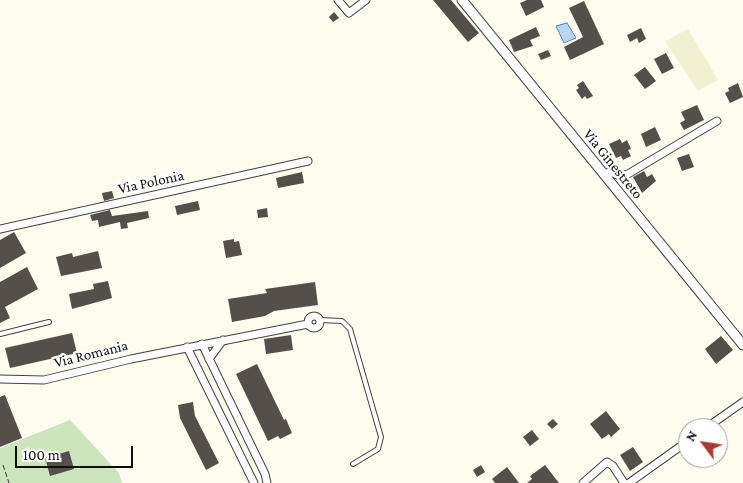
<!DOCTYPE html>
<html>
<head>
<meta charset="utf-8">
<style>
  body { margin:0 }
  #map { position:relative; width:743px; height:483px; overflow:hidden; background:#fdfcef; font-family:"Crimson Pro",serif }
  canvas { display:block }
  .north { position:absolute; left:678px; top:418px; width:50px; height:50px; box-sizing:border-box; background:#fff; border:1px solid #9e9e9e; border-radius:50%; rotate:301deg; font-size:14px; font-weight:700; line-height:20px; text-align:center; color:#0d0d0d }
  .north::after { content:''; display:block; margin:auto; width:18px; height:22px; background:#af3933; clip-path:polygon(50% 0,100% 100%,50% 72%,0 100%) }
  .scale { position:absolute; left:15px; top:446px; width:118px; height:22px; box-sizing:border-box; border:2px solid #0d0d0d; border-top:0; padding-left:6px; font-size:15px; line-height:18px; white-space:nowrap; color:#0d0d0d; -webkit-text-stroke:4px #fff; paint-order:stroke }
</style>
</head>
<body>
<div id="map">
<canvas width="743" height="483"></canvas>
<div class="north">N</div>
<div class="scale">100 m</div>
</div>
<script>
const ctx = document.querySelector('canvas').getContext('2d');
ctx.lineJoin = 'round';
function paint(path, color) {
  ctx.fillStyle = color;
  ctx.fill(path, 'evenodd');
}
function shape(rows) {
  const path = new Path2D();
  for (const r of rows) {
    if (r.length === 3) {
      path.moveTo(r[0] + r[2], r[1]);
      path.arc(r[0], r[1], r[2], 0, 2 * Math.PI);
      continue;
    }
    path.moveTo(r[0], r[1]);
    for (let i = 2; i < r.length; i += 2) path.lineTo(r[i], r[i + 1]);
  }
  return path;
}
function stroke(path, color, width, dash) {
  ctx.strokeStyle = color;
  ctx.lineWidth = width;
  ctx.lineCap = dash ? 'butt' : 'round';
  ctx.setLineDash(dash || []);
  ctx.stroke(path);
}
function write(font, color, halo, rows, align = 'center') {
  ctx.font = font + ' "Crimson Pro",serif';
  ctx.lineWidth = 5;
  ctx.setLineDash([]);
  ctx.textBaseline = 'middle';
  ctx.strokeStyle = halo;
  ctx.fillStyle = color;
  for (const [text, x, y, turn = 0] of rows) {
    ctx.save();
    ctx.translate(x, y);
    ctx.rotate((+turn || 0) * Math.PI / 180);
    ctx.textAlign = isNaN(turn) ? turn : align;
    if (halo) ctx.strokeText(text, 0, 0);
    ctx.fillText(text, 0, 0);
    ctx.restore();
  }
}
paint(shape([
  [688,29,718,80,698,91,665,41]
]), '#f1f1d1');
paint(shape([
  [70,420,119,473,122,483,0,483,0,448]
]), '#cde4bc');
const water = shape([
  [567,23,576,38,564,43,556,26,567,23]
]);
paint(water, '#b9d6f0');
stroke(water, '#4784bf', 1);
paint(shape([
  [433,0,451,0,479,33,468,42],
  [527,0,541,0,544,7,526,16,520,3],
  [584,1,604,44,570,60,564,47,583,37,569,8],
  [334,12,339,18,333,22,329,17],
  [536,27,540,36,530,40,533,46,514,52,509,40],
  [641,28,646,39,639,43,637,38,630,42,627,35],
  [548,50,551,56,541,60,538,54],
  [666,53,674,68,662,74,654,59],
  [645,67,656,81,645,89,634,75],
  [583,81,593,96,587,99,585,96,582,99,576,90,579,88,577,85],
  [738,83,743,97,730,103,725,93,729,91,728,88],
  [697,105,704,120,684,130,680,123,685,120,681,112],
  [655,127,661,140,646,147,641,134],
  [620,139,622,143,627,140,631,149,628,150,631,156,623,160,621,156,616,158,609,144],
  [689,154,694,167,682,171,677,158],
  [644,171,647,177,652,174,656,181,642,193,633,177],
  [302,172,304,183,278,188,276,178],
  [112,191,114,198,104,201,102,193],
  [198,201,200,210,177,215,175,206],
  [267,208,268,217,258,218,257,210],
  [110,210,112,216,148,211,149,218,127,223,128,228,121,229,120,222,99,227,98,220,92,221,90,215],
  [14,232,26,253,0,268,0,240],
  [234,239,234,242,239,241,242,255,226,258,223,241],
  [98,251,102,268,61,276,56,257,72,253,73,257],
  [27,267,38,289,5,307,10,318,0,323,0,282],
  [108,281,112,298,72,309,69,294,94,289,93,284],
  [315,282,318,305,274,311,265,316,232,322,228,299,267,293,265,289],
  [72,333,77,353,10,368,5,348],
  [291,335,293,350,266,354,264,339],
  [721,336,733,350,716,364,705,349],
  [257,364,284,420,286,419,292,433,280,439,278,436,268,441,236,374],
  [5,395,22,438,0,447,0,397],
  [193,402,195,416,219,463,206,470,180,418,178,405],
  [606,411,620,429,611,437,609,434,602,439,590,424],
  [553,419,558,424,552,429,547,424],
  [532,430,539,439,530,446,523,437],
  [633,447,643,462,630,471,620,455],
  [69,451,74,469,50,476,45,458],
  [481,465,485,472,477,477,473,470],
  [545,465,559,483,527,483,532,479,530,476],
  [507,467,519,483,495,483,492,479]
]), '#554f4b');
const service = shape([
  [320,320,342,321,350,329,381,437,378,449,353,464],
  [0,334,49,322]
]);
const minor = shape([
  [338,0,349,13,366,0],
  [603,174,610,172,620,176,628,174,717,121],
  [0,229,308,161],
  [314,322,6],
  [202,344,265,474,267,483],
  [187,347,254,483],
  [209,359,223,340],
  [0,379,44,380,131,359,308,324],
  [706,428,743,402],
  [583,483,607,462,613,466,624,483],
  [629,483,688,441]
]);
const tertiary = shape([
  [462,0,743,345]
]);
stroke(service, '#404040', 6);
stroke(minor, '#404040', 9);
stroke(tertiary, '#404040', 11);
stroke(shape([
  [3,465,9,483]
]), '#2f2f2f', 1, [5, 2.5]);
stroke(service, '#fff', 4);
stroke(minor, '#fff', 7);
stroke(tertiary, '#fff', 9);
write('15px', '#0d0d0d', '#fff', [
  ["Via Ginestreto",613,164,51],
  ["Via Polonia",151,182,-12],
  ["Via Romania",91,354,-14]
]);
</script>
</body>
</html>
